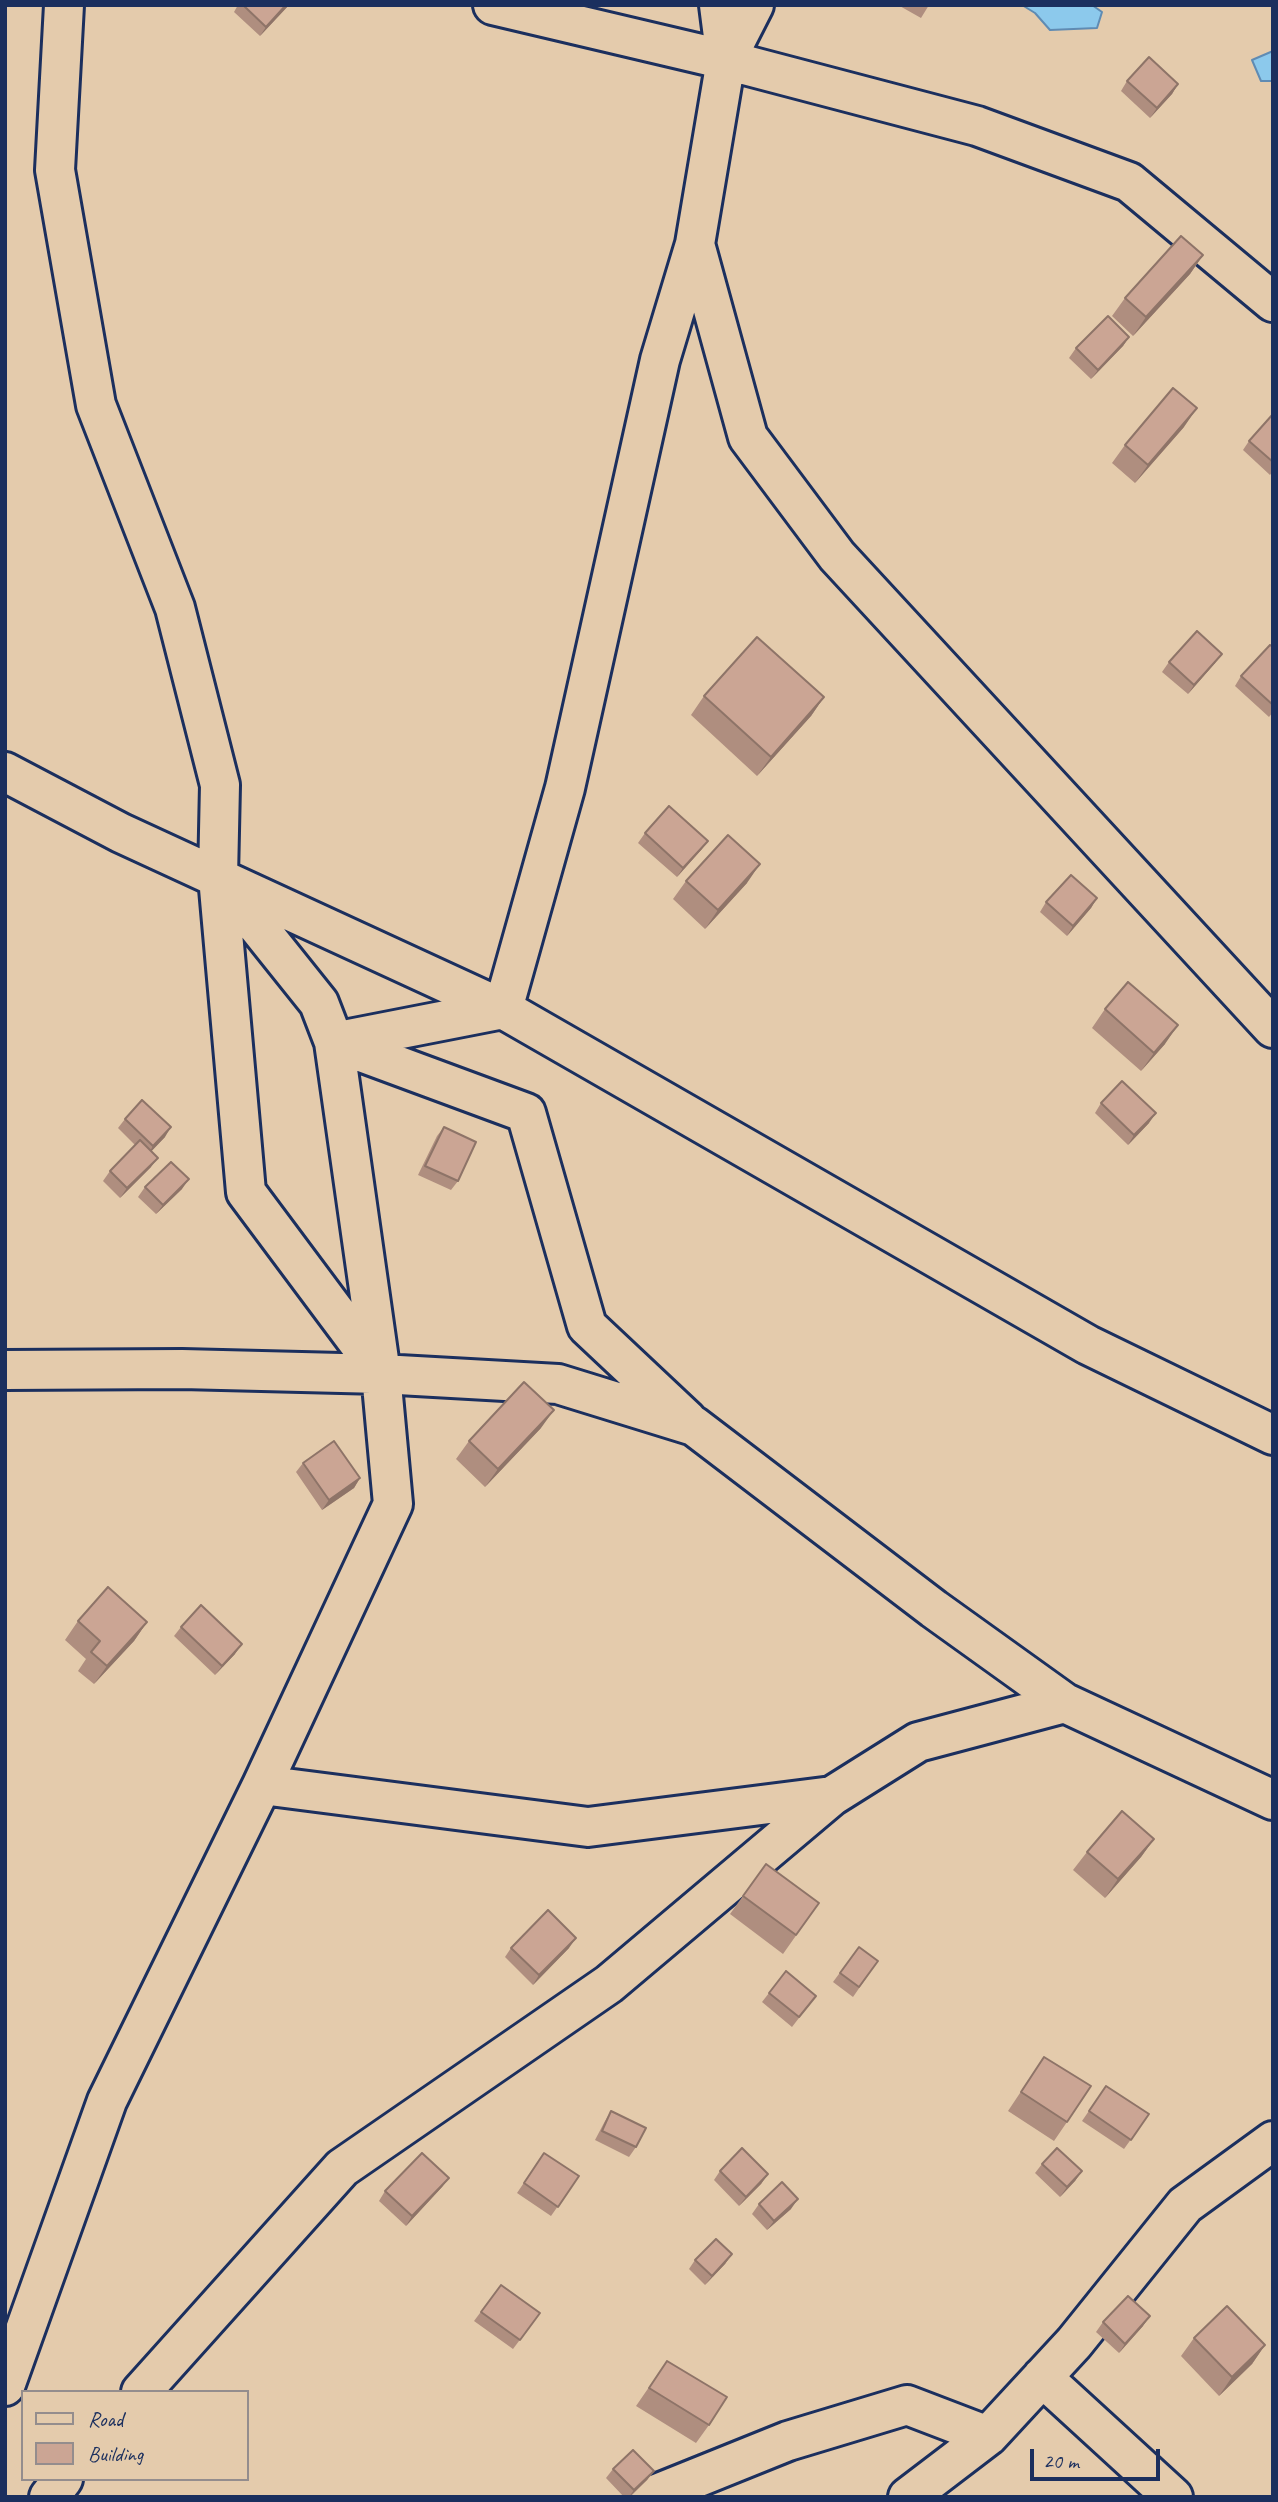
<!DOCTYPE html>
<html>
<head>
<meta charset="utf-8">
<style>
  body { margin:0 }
  #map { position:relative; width:1278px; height:2502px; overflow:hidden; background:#e4cbac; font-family:Caveat,sans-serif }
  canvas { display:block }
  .frame { position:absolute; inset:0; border:7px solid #1b2f5e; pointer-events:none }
  .legend { position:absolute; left:21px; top:2390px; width:228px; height:91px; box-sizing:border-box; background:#e4cbac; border:2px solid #948d8d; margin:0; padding:9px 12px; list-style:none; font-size:21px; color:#1b2f5e }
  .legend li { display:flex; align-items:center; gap:14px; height:35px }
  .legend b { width:35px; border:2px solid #948d8d }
  .scale { position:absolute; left:1030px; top:2449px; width:130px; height:32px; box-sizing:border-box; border:4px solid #1b2f5e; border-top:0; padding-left:9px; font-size:21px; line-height:24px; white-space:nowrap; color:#1b2f5e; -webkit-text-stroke:5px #e4cbac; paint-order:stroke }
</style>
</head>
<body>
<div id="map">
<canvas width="1278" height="2502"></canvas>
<div class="frame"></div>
<ul class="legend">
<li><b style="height:9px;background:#e4cbac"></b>Road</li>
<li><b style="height:19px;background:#cba594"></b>Building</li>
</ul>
<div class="scale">20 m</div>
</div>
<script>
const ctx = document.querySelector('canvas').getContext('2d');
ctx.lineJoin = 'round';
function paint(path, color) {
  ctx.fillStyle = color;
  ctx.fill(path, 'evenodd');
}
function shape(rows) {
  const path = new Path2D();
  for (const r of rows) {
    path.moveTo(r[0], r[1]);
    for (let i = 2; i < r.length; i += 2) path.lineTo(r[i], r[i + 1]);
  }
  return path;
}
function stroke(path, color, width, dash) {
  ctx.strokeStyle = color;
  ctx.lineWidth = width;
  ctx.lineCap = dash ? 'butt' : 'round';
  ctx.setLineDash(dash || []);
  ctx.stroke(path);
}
const water = shape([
  [1022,5,1092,5,1102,12,1097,28,1050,30,1035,13,1022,5],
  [1273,51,1273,81,1261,81,1252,60,1273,51]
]);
paint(water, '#8cc9ec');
stroke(water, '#5f8bb3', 2);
const minor = shape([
  [64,5,55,170,96,405,175,608,220,785,218,877,246,1192,378,1369],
  [493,5,726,60,977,126,1129,182,1273,302],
  [719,5,726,60,695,244,748,437,837,556,1273,1028],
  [726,60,754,5],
  [5,772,121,833,503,1009,1088,1345,1273,1435],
  [223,883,319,1003,334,1042,526,1113,587,1326,687,1420],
  [5,1370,182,1369,381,1374,558,1384,694,1426,934,1609,1065,1703,1273,1800],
  [262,1785,588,1827,832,1796],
  [1042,2377,1173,2497],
  [5,2386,107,2101,262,1785,393,1504,381,1374,334,1042,503,1009,565,788,660,360,695,244],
  [141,2392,342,2168,609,1984,832,1796,918,1742,1065,1703],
  [49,2497,63,2479],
  [649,2497,788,2441,907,2405,988,2436],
  [908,2497,988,2436,1074,2343,1185,2205,1273,2141]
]);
stroke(minor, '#1b2f5e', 44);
stroke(minor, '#e4cbac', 38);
paint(shape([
  [238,5,289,5,260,36,234,12],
  [898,5,929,5,921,18],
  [1127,81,1178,84,1172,94,1150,118,1121,91],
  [1203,255,1190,274,1133,336,1112,316,1125,298],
  [1129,337,1123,346,1091,379,1069,358,1076,348],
  [1273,414,1273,471,1270,475,1243,450,1249,441],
  [1184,427,1135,483,1112,463,1125,445],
  [1273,647,1273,712,1269,717,1235,686,1241,676],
  [1169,662,1215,663,1188,694,1162,672],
  [704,696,824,697,811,716,757,776,691,715],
  [645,833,708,841,701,850,677,877,638,843],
  [686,881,747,883,705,929,673,899],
  [1097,898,1091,908,1067,936,1040,912,1046,902],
  [1105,1009,1165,1044,1141,1071,1092,1028],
  [1101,1103,1149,1123,1128,1145,1095,1113],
  [125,1119,165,1137,151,1151,151,1167,120,1198,103,1181,110,1171,135,1145,118,1128],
  [444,1127,458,1181,451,1190,418,1175,437,1136],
  [145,1187,182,1189,156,1214,138,1197],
  [541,1428,485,1487,456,1459,469,1441],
  [303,1463,360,1478,354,1488,322,1510,296,1472],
  [78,1621,147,1622,134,1641,94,1684,78,1671,86,1659,65,1640],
  [181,1627,235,1654,215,1675,174,1636],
  [1154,1839,1141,1857,1105,1898,1073,1870,1087,1852],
  [766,1864,819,1903,783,1954,730,1914],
  [859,1947,878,1961,853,1997,833,1982],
  [511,1948,569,1948,533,1985,505,1957],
  [769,1993,809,2005,792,2027,762,2002],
  [1044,2057,1067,2122,1054,2141,1008,2111],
  [1106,2086,1149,2114,1124,2149,1082,2121],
  [611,2111,636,2147,629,2157,595,2140,605,2121],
  [544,2153,579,2176,551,2216,517,2193],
  [1042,2164,1082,2171,1075,2181,1060,2197,1035,2173],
  [720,2171,768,2174,761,2184,739,2206,714,2180],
  [449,2178,442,2187,406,2226,379,2201,385,2191],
  [759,2204,791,2209,767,2230,752,2214],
  [732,2254,725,2264,705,2285,689,2269,695,2260],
  [501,2285,540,2313,513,2349,474,2321],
  [1103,2322,1143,2326,1119,2353,1096,2332],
  [1194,2338,1265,2345,1252,2364,1219,2396,1181,2356],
  [667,2361,709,2425,696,2443,636,2406],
  [613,2469,654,2471,647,2480,630,2497,624,2497,606,2478]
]), '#af8e7f');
paint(shape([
  [286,5,289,5,260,36,266,27],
  [1178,84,1172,94,1150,118,1157,108],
  [1203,255,1190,274,1133,336,1146,317],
  [1129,337,1123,346,1091,379,1098,370],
  [1197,408,1184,427,1135,483,1148,465],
  [1222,654,1215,663,1188,694,1194,685],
  [824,697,811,716,757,776,771,757],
  [708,841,701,850,677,877,683,868],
  [760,864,747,883,705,929,718,910],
  [1097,898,1091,908,1067,936,1073,926],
  [1178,1025,1165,1044,1141,1071,1154,1053],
  [1156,1113,1149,1123,1128,1145,1134,1135],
  [171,1127,165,1137,147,1156,153,1146],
  [158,1158,151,1167,120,1198,127,1188],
  [189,1179,182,1189,156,1214,163,1205],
  [554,1410,541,1428,485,1487,498,1469],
  [360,1478,354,1488,322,1510,329,1500],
  [147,1622,134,1641,94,1684,107,1666],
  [242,1644,235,1654,215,1675,222,1666],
  [1154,1839,1141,1857,1105,1898,1118,1879],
  [576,1938,569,1948,533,1985,539,1975],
  [1082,2171,1075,2181,1060,2197,1067,2187],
  [768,2174,761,2184,739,2206,746,2197],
  [449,2178,442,2187,406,2226,412,2216],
  [798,2199,791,2209,767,2230,774,2221],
  [732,2254,725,2264,705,2285,712,2276],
  [1150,2316,1143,2326,1119,2353,1125,2344],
  [1265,2345,1252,2364,1219,2396,1232,2377],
  [654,2471,647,2480,629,2497,634,2490]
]), '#8e7468');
const building = shape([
  [243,5,286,5,266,27,243,5],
  [1149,57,1178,84,1157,108,1127,81,1149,57],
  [1181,236,1203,255,1146,317,1125,298,1181,236],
  [1108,316,1129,337,1098,370,1076,348,1108,316],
  [1173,388,1197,408,1148,465,1125,445,1173,388],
  [1273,414,1273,462,1249,441,1273,414],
  [1197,631,1222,654,1194,685,1169,662,1197,631],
  [757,637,824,697,771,757,704,696,757,637],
  [1270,645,1273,647,1273,705,1241,676,1270,645],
  [669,806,708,841,683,868,645,833,669,806],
  [728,835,760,864,718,910,686,881,728,835],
  [1071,875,1097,898,1073,926,1046,902,1071,875],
  [1128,982,1178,1025,1154,1053,1105,1009,1128,982],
  [1122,1081,1156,1113,1134,1135,1101,1103,1122,1081],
  [142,1100,171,1127,153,1146,125,1119,142,1100],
  [444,1127,476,1142,458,1181,425,1166,444,1127],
  [140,1140,158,1158,127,1188,110,1171,140,1140],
  [171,1162,189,1179,163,1205,145,1187,171,1162],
  [524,1382,554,1410,498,1469,469,1441,524,1382],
  [334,1441,360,1478,329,1500,303,1463,334,1441],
  [108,1587,147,1622,107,1666,91,1652,100,1641,78,1621,108,1587],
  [201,1605,242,1644,222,1666,181,1627,201,1605],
  [1122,1811,1154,1839,1118,1879,1087,1852,1122,1811],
  [766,1864,819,1903,796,1935,743,1896,766,1864],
  [548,1910,576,1938,539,1975,511,1948,548,1910],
  [859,1947,878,1961,859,1987,840,1973,859,1947],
  [786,1971,816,1996,799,2017,769,1993,786,1971],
  [1044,2057,1091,2086,1067,2122,1021,2092,1044,2057],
  [1106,2086,1149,2114,1131,2140,1089,2111,1106,2086],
  [611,2111,646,2128,636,2147,602,2131,611,2111],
  [742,2148,768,2174,746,2197,720,2171,742,2148],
  [1057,2148,1082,2171,1067,2187,1042,2164,1057,2148],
  [422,2153,449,2178,412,2216,385,2191,422,2153],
  [544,2153,579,2176,558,2207,524,2183,544,2153],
  [782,2182,798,2199,774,2221,759,2204,782,2182],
  [716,2239,732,2254,712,2276,695,2260,716,2239],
  [501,2285,540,2313,520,2340,481,2312,501,2285],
  [1128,2296,1150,2316,1125,2344,1103,2322,1128,2296],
  [1227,2306,1265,2345,1232,2377,1194,2338,1227,2306],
  [667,2361,727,2397,709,2425,649,2388,667,2361],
  [633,2450,654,2471,634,2490,613,2469,633,2450]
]);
paint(building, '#cba594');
stroke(building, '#8e7468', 2);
</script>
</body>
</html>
